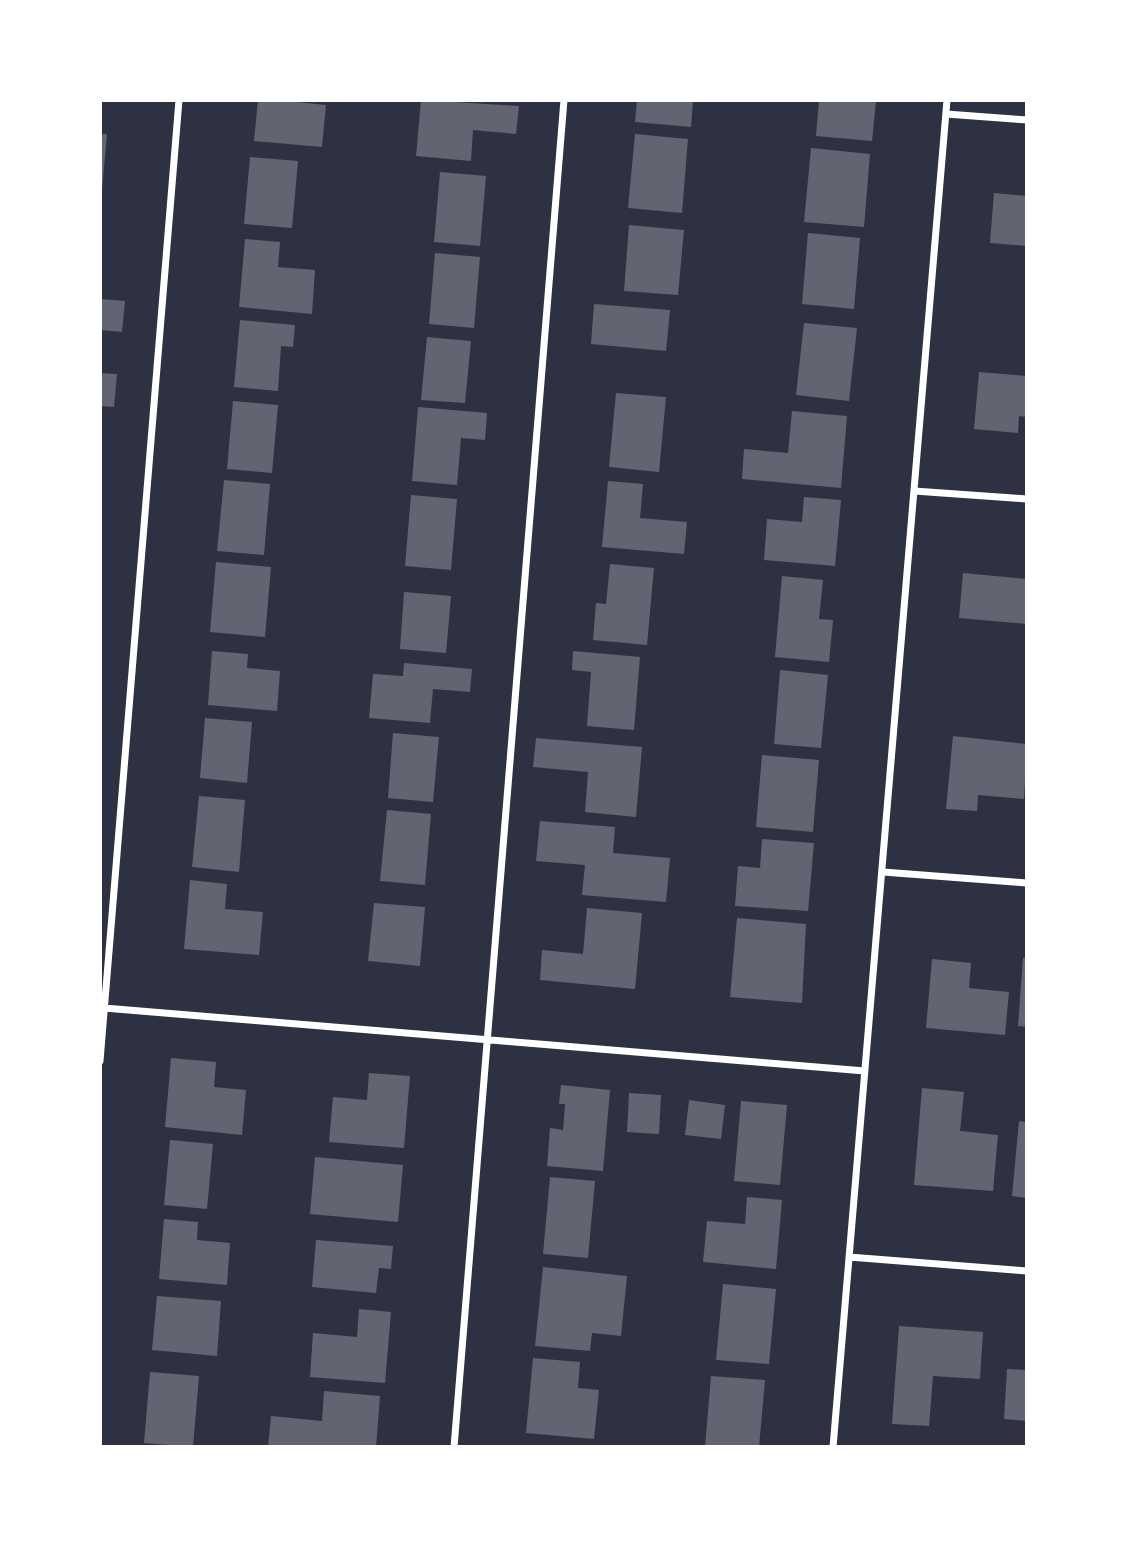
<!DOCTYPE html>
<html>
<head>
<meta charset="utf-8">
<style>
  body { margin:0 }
  #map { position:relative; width:1127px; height:1547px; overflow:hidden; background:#2d3142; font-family:Cabin,sans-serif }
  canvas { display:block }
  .frame { position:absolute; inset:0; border:102px solid #fff; pointer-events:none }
</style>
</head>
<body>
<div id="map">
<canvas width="1127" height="1547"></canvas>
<div class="frame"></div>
</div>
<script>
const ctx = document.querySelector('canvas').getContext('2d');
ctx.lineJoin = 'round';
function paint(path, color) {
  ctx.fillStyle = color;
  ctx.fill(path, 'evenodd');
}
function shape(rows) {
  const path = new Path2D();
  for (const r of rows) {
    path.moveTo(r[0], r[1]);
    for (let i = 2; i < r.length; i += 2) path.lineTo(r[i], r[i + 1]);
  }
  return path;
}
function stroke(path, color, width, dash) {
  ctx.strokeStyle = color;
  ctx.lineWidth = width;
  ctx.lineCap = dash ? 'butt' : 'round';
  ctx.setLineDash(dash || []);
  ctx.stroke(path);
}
paint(shape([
  [258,100,297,100,296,102,326,105,322,147,254,141],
  [421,100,519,106,516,134,473,130,471,161,416,156],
  [637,100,693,100,691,127,635,122],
  [819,100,876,101,872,141,816,136],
  [100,134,107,134,102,191,100,191],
  [635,134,688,139,682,213,628,208],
  [811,148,870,154,864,227,804,222],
  [250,157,298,161,292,228,244,224],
  [440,172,486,176,480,246,434,242],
  [994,193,1027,196,1027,246,990,243],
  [629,225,684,230,678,295,624,291],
  [808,233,860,238,854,309,802,304],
  [245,239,280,242,278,267,315,270,312,314,239,307],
  [435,253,480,257,474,328,429,324],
  [100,299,125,301,122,332,100,330],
  [594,304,670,310,666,351,591,344],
  [240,320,295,325,293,347,281,346,278,391,234,387],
  [804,323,857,328,849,401,796,395],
  [427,337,471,341,465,403,421,400],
  [979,372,1027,376,1027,417,1019,416,1018,433,974,429],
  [100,373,117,374,114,407,100,406],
  [616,393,666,397,659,472,609,467],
  [233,401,278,405,272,473,227,469],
  [418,407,487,413,485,440,461,438,457,485,412,481],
  [792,411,847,416,841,488,742,479,744,449,788,453],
  [224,480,270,484,264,555,217,551],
  [608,481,643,484,640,518,687,522,684,554,602,547],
  [411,495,457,499,451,570,405,566],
  [804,497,841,500,835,566,764,560,767,519,802,522],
  [216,562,271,567,265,637,210,632],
  [610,564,654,568,647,645,593,640,596,603,606,604],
  [963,573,1027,579,1027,624,959,618],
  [782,576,823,580,819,619,833,620,829,662,775,657],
  [404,592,451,596,446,653,400,649],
  [212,651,248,654,247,668,280,671,277,711,208,705],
  [573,651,640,657,634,730,587,726,591,672,572,670],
  [404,663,472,669,470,692,433,689,430,723,369,718,373,674,403,676],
  [780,670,828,675,821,748,774,744],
  [205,718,252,722,247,783,200,778],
  [393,733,439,737,433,802,388,798],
  [953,736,1027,744,1024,799,978,795,977,811,946,809],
  [536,738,642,747,636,817,585,812,588,772,533,767],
  [762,755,819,760,813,832,756,827],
  [199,796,245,800,239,872,192,867],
  [387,810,431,814,425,885,380,881],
  [540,821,615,827,613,853,670,858,666,902,582,895,585,865,536,861],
  [762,839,814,843,808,911,735,906,738,866,760,868],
  [190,880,227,884,225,909,263,912,259,955,184,949],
  [374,903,425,907,420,966,368,961],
  [587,908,642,913,635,989,540,980,542,950,583,954],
  [737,918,806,924,802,1003,730,997],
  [1023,958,1027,958,1027,1027,1018,1026],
  [932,959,971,963,969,988,1009,992,1005,1035,926,1028],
  [171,1058,216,1062,214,1087,246,1090,242,1135,165,1127],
  [369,1073,410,1076,404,1148,329,1142,333,1097,367,1100],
  [561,1085,610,1090,603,1171,547,1166,550,1128,563,1130,565,1104,559,1104],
  [922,1088,964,1092,960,1131,998,1135,993,1191,914,1185],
  [629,1093,661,1095,659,1134,627,1132],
  [689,1100,725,1105,721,1139,685,1135],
  [741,1101,787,1105,780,1185,734,1181],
  [1019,1121,1027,1122,1027,1198,1012,1196],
  [170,1140,213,1144,207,1209,164,1205],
  [315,1157,403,1165,398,1222,310,1214],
  [550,1177,595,1181,588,1258,543,1254],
  [747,1197,782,1200,776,1269,703,1262,707,1221,745,1224],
  [164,1219,198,1222,197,1240,230,1243,227,1285,159,1279],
  [316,1240,393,1246,391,1269,379,1268,376,1293,312,1287],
  [543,1267,627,1276,621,1336,592,1333,590,1351,535,1346],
  [723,1284,776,1289,769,1364,716,1360],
  [157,1296,221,1301,217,1356,152,1350],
  [359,1309,391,1312,385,1383,310,1377,313,1333,357,1337],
  [899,1326,983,1332,980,1379,933,1376,929,1426,892,1424],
  [533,1358,580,1362,578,1388,599,1390,594,1439,526,1433],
  [1007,1369,1027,1370,1027,1421,1004,1419],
  [150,1372,199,1376,193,1447,144,1443],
  [711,1376,765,1380,759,1447,705,1447],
  [324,1391,380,1396,376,1447,268,1447,271,1416,322,1421]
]), '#626471');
stroke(shape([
  [946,114,1027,120],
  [914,491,1027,499],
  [883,872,1027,883],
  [104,1008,865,1071],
  [100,1061,179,100],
  [849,1257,1027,1271],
  [454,1447,564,100],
  [833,1447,947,100]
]), '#fff', 7);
</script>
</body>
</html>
